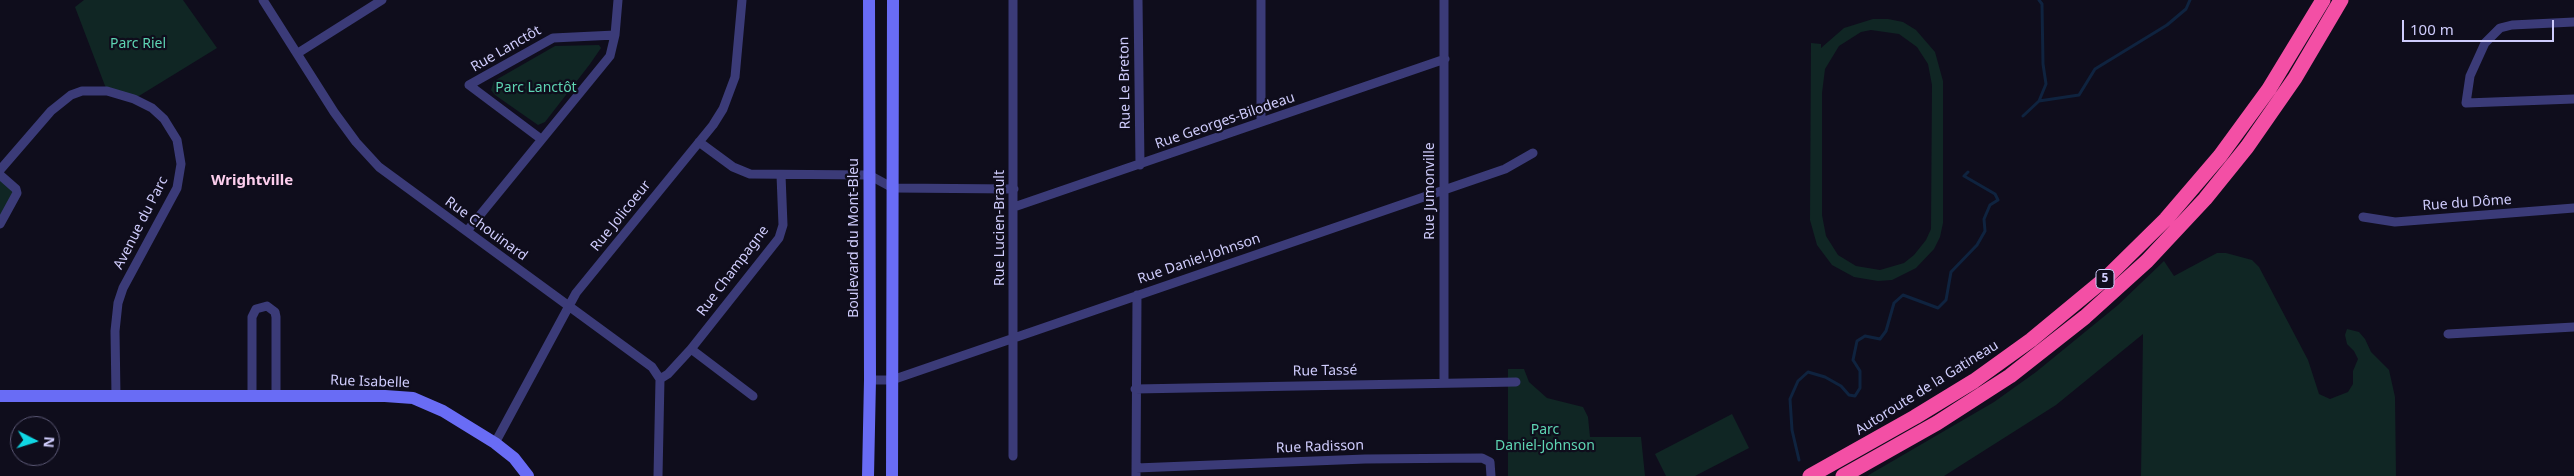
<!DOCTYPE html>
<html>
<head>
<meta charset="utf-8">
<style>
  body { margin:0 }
  #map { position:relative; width:2574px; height:476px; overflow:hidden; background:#0f0d1c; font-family:"Noto Sans",sans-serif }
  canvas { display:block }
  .north { position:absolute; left:10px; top:416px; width:50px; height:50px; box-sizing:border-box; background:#0f0d1c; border:1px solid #5c5976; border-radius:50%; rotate:95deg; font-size:14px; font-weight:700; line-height:20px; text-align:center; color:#cfccfc }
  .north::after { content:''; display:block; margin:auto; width:18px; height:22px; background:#10d7e4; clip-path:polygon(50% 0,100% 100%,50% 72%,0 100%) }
  .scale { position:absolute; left:2402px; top:20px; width:152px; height:22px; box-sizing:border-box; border:2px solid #cfccfc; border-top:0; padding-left:6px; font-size:15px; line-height:18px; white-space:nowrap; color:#cfccfc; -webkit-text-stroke:4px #0f0d1c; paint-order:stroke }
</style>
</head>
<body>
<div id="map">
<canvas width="2574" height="476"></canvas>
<div class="north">N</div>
<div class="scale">100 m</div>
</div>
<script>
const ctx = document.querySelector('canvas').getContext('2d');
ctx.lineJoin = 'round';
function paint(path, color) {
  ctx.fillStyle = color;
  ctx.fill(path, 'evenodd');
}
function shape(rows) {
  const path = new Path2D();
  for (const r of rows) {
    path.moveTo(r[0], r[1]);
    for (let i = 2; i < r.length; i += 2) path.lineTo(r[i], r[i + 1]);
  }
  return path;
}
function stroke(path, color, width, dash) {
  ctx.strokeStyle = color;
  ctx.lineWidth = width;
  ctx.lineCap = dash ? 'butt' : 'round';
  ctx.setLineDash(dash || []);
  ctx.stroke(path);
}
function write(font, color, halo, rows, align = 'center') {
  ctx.font = font + ' "Noto Sans",sans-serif';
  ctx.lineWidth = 4.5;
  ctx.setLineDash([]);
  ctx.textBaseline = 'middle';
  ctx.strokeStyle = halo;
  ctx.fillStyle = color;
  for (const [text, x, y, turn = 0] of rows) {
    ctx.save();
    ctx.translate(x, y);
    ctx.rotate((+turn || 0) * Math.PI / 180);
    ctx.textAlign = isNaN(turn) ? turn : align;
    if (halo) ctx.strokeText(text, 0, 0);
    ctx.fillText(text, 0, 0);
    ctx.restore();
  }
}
paint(shape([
  [84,0,183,0,217,48,134,99,107,91,75,7],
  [1873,19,1888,19,1903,22,1916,30,1935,52,1943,81,1943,223,1940,237,1934,249,1916,268,1892,280,1878,281,1854,277,1832,265,1817,245,1810,220,1811,43,1821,44,1821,48,1844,28],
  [1871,30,1899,34,1917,47,1928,64,1932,85,1931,229,1926,240,1914,255,1904,263,1880,270,1856,266,1838,255,1826,236,1822,215,1822,93,1825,69,1839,46,1861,32],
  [599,45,601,48,590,64,545,122,538,125,495,95,491,90,494,81,555,46],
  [0,175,16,189,0,224],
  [2217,253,2226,253,2252,260,2259,267,2308,360,2319,394,2330,399,2348,392,2353,384,2353,371,2358,359,2354,351,2347,344,2345,335,2347,329,2359,332,2365,339,2371,352,2389,370,2395,397,2396,476,2141,476,2143,334,2056,405,1944,476,1867,476,1994,402,2036,372,2118,305,2164,261,2174,276],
  [1508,369,1524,369,1529,382,1547,398,1583,407,1588,417,1590,437,1641,437,1645,476,1508,476],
  [1732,414,1749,448,1695,476,1666,476,1655,454]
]), '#102624');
stroke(shape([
  [2039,101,2079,95,2095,69,2167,25,2186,9,2190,0],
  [2023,116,2039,101,2046,84,2043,64,2042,4,2039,0],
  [1799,460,1792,430,1790,399,1798,381,1808,372,1825,377,1841,386,1849,395,1855,396,1860,388,1860,371,1853,360,1857,341,1865,336,1880,339,1886,331,1894,303,1903,295,1938,308,1946,300,1951,272,1977,245,1985,231,1984,219,1990,205,1998,200,1995,194,1964,176,1968,172]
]), '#0f233f', 3);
stroke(shape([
  [263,0,334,112,356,142,379,167,652,367,660,379,658,476],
  [1138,0,1140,165],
  [1261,0,1261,122],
  [2574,22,2512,25,2500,28,2485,43,2470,76,2466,103,2574,99],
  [298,53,382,0],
  [541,139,469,85,553,38,615,35],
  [699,142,733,167,750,174,869,175,893,188,1014,189],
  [0,170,51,111,71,95,82,91,107,91,134,99,152,108,164,119,177,140,181,164,177,188,123,288,118,303,115,331,116,396],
  [0,175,16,189,17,193,0,224],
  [1014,207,1445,59],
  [2363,217,2395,222,2574,208],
  [467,231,610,56,615,35,618,0],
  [2448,334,2574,327],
  [691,349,753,396],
  [660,379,668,374,691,349,779,238,783,225,781,175],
  [870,380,892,380,1505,169,1533,153],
  [1444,383,1444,0],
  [1135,389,1516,382],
  [252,396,252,317,256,309,267,306,275,312,276,317,276,396],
  [495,443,576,293,713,125,723,109,735,77,742,0],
  [1013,456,1013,0],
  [1136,468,1365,459,1482,458,1490,462,1491,476],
  [1136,476,1137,295]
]), '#3b3b78', 9);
stroke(shape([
  [0,396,385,396,413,398,443,411,495,443,514,458,528,476],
  [868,476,870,380,869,0],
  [892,476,893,0]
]), '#696cf5', 12);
stroke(shape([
  [1810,476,1915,417,1974,381,2031,340,2106,278,2166,219,2220,156,2269,89,2323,0],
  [1843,476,1937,423,2010,376,2085,317,2147,261,2205,199,2247,147,2295,78,2341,0]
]), '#f34fa5', 15);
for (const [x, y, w] of [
  [2105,279,18]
]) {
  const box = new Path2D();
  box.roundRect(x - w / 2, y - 9.5, w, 19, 4);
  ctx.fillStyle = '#0f0d1c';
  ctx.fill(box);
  stroke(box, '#cfccfc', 1);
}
write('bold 12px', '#cfccfc', null, [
  ["5",2105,279]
]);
write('14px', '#5ed5b3', '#0f0d1c', [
  ["Parc Riel",138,44],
  ["Parc Lanctôt",536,88],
  ["Parc",1545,430],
  ["Daniel-Johnson",1545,446]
]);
write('14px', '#cfccfc', '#0f0d1c', [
  ["Rue Lanctôt",506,49,-30],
  ["Rue Le Breton",1125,83,-91],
  ["Rue Georges-Bilodeau",1225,121,-19],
  ["Rue Jumonville",1430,191,-90],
  ["Rue du Dôme",2467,203,-4],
  ["Rue Jolicoeur",621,216,-51],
  ["Avenue du Parc",141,223,-63],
  ["Rue Lucien-Brault",1000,228,-90],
  ["Rue Chouinard",486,229,36],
  ["Boulevard du Mont-Bleu",854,238,-90],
  ["Rue Daniel-Johnson",1199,259,-19],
  ["Rue Champagne",733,271,-53],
  ["Rue Tassé",1325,371,-1],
  ["Rue Isabelle",370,382,2],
  ["Autoroute de la Gatineau",1927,388,-32],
  ["Rue Radisson",1320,447,-2]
]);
write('bold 15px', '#fcceed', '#0f0d1c', [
  ["Wrightville",252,181]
]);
</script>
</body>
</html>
